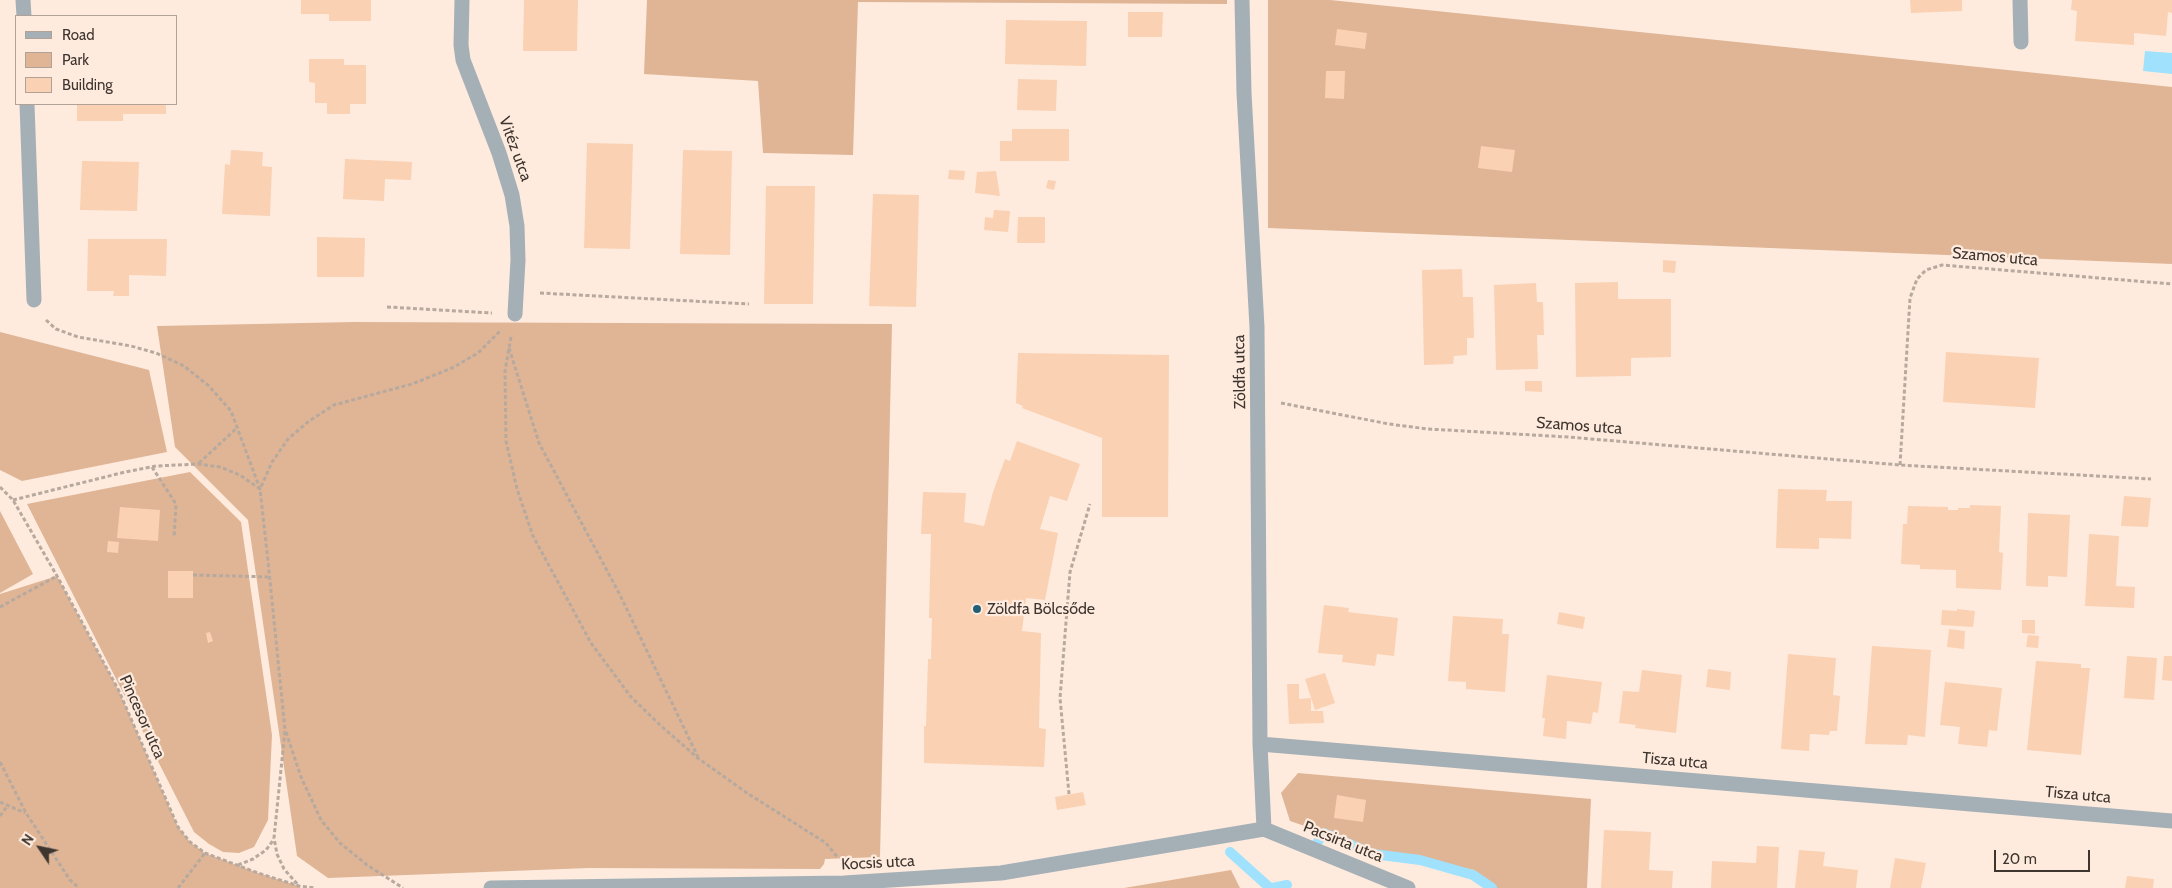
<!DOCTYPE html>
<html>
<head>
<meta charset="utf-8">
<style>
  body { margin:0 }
  #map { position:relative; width:2172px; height:888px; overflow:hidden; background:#feebde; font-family:Cabin,sans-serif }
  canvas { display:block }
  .legend { position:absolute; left:15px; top:15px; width:162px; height:90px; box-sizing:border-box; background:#feebde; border:1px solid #b1a298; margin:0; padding:6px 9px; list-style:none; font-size:15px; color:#3e352f }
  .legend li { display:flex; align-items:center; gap:10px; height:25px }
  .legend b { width:25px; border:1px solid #b1a298 }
  .north { position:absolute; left:15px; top:823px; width:50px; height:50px; -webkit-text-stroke:4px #feebde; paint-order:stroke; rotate:304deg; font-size:14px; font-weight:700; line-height:20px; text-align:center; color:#3e352f }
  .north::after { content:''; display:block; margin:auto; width:18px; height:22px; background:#3e352f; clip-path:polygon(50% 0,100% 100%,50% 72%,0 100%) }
  .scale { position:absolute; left:1994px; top:850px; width:96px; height:22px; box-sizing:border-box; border:2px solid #3e352f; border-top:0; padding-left:6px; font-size:15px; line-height:18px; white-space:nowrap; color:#3e352f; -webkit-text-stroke:4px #feebde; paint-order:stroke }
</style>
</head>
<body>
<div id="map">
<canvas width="2172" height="888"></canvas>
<ul class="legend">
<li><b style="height:6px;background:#a5b0b6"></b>Road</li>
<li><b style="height:14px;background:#dfb596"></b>Park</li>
<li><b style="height:14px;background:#fad1b3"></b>Building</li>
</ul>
<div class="north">N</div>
<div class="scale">20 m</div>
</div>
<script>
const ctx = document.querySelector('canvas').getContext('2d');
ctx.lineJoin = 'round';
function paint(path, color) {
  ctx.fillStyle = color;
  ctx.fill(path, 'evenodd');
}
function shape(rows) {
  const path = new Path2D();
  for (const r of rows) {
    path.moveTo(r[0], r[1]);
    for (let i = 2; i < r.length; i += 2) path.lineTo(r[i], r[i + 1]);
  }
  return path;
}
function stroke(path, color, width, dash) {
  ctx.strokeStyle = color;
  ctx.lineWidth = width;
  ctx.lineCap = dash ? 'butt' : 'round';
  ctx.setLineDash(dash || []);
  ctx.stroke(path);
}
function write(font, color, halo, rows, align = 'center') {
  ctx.font = font + ' Cabin,sans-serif';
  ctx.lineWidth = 4.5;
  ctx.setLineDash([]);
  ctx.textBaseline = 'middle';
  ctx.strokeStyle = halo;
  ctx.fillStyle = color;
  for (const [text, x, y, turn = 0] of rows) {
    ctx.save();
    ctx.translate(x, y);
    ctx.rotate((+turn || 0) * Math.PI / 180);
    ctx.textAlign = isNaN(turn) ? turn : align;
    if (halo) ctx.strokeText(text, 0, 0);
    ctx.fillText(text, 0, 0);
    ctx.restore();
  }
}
paint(shape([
  [647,0,1227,0,1227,4,858,2,853,155,763,153,758,81,644,74],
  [1268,0,1330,0,2172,87,2172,264,1268,228],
  [354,322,892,324,880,857,825,859,824,864,820,869,589,868,328,878,297,856,248,520,175,447,157,326],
  [0,332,149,370,167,452,22,481,0,470],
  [190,472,241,522,272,735,268,820,254,847,239,853,223,852,209,844,194,832,27,504],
  [0,511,33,574,0,593],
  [57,576,119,691,178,827,190,842,205,853,258,873,299,886,300,888,0,888,0,594],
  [1298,773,1591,799,1587,888,1495,888,1474,870,1372,849,1290,821,1281,793],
  [1231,870,1240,888,1124,888]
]), '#dfb596');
paint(shape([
  [2145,51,2172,53,2172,74,2143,71]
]), '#a0e1fd');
stroke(shape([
  [1313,849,1324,833,1373,854,1420,860,1473,875,1492,888],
  [1230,852,1270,888],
  [1272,888,1287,885]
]), '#a0e1fd', 10);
paint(shape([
  [301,0,371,0,371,21,329,21,329,14,301,14],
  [524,0,578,0,577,51,523,51],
  [1910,0,1962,0,1962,11,1911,13],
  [2072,0,2172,0,2172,13,2168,12,2166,36,2134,33,2134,45,2075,41,2077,11,2071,10],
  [1128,12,1163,12,1162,37,1128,37],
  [1006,20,1087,21,1086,66,1005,64],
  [1337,29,1367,33,1365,49,1335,45],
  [309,59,344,59,344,65,366,65,366,104,350,104,350,114,327,114,327,103,315,103,315,83,309,82],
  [1326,71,1345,71,1344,99,1325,98],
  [1018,79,1057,80,1056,111,1017,110],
  [77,104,166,104,166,114,123,114,123,121,77,121],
  [1012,129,1069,129,1069,161,1000,161,1000,141,1012,141],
  [587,143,633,144,630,249,584,248],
  [1481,146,1515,150,1512,172,1478,168],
  [231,150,263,152,262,166,272,167,270,216,222,214,225,164,230,165],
  [683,150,732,151,730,255,680,254],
  [345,159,412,162,411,180,385,179,384,201,343,199],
  [82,161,139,162,137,211,80,210],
  [949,170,965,171,964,180,948,179],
  [996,171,1000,196,975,193,977,172],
  [1048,180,1056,181,1054,190,1046,188],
  [766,186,815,186,813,304,764,304],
  [873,194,919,195,916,307,869,306],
  [994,210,1010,211,1008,232,984,230,985,217,993,218],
  [1018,217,1045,217,1045,243,1017,243],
  [317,237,365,238,364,277,317,277],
  [88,239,167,239,166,276,129,275,129,296,113,296,114,291,87,291],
  [1663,260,1676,261,1675,273,1663,272],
  [1462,269,1463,297,1473,297,1474,338,1467,338,1467,355,1454,356,1453,364,1424,365,1422,270],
  [1618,282,1618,299,1671,299,1671,357,1631,358,1631,376,1576,377,1575,283],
  [1536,283,1537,302,1543,302,1544,335,1537,335,1538,369,1496,370,1494,285],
  [1946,352,2039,358,2035,408,1943,402],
  [1018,353,1169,355,1168,517,1102,517,1102,438,1022,408,1023,406,1016,403],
  [1525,381,1542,381,1542,392,1525,391],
  [1017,441,1080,464,1067,501,1050,496,1040,529,1058,533,1045,600,1026,598,1022,631,1041,633,1039,728,1046,729,1044,767,924,763,924,726,926,726,928,659,931,659,932,618,929,618,931,534,921,534,923,492,966,493,964,522,984,526,993,492,1005,459,1010,461],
  [1778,489,1827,490,1826,501,1852,501,1851,539,1819,538,1819,549,1776,548],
  [2124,496,2151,498,2148,527,2121,526],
  [1970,505,2001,506,1999,552,2003,553,2001,590,1956,588,1956,570,1920,569,1920,565,1901,564,1903,524,1907,524,1908,506,1948,507,1948,510,1958,510,1958,508,1970,508],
  [120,507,160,510,158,541,117,538],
  [2028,513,2070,515,2067,577,2048,576,2048,587,2026,586],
  [2089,534,2119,536,2116,586,2135,587,2134,608,2085,606],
  [108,541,119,542,118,553,107,552],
  [168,571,193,571,193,598,168,598],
  [1324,605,1349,608,1348,612,1398,618,1394,656,1377,654,1375,666,1342,662,1343,655,1318,653],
  [1957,609,1975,611,1973,627,1941,625,1942,610,1957,611],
  [1559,612,1585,617,1583,629,1557,624],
  [1453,616,1503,619,1502,634,1509,634,1505,692,1466,689,1466,682,1448,681],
  [2022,620,2035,620,2035,634,2022,633],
  [1949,629,1965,631,1964,649,1947,647],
  [210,632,213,641,208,643,206,633],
  [2028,635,2039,636,2038,648,2026,647],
  [1872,646,1931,650,1925,737,1908,735,1907,745,1865,744],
  [1788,654,1836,658,1833,695,1840,696,1837,731,1830,731,1829,735,1810,734,1809,751,1781,749],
  [2127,656,2157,658,2154,700,2124,698],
  [2164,656,2172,656,2172,681,2162,680],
  [2036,661,2081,664,2081,668,2090,668,2081,755,2027,750],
  [1708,669,1731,672,1730,690,1706,687],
  [1642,670,1682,675,1676,733,1635,728,1636,725,1619,723,1623,691,1639,692],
  [1325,673,1335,703,1315,710,1305,679],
  [1547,675,1602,682,1598,713,1593,712,1591,724,1567,721,1566,739,1543,736,1545,718,1542,718],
  [1945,682,2002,688,1997,731,1989,730,1987,747,1958,744,1960,727,1940,725],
  [1287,684,1299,684,1299,699,1311,698,1311,711,1323,711,1324,723,1289,724],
  [1083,792,1086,805,1057,810,1055,797],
  [1337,795,1366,800,1363,822,1334,818],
  [1604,830,1651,832,1649,870,1673,871,1672,888,1601,888],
  [1757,846,1779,847,1777,888,1711,888,1712,861,1756,863],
  [1799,850,1825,852,1823,866,1858,870,1856,888,1795,888],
  [1895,858,1926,863,1921,888,1890,888],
  [2127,876,2154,879,2153,888,2125,888]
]), '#fad1b3');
stroke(shape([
  [540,293,749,304],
  [387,307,492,313],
  [46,320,56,329,78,337,131,346,156,353,184,366,209,386,231,411,260,489,268,561,285,730,274,838,277,854,284,869,299,886],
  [511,337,505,371,506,441,517,489,533,536,591,643,631,697,660,725,699,759,747,793,826,843,838,858],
  [509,348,539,443,620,595,698,757],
  [1281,403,1389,424,1428,429,1568,437,1900,465,2151,479],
  [199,463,238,427],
  [1900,465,1910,298,1917,279,1926,270,1942,265,2172,284],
  [152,467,176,504,174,538],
  [0,487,13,500,57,576,119,691,178,827,190,842,205,853,258,873,299,886,315,888],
  [13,500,125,472,156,466,198,464,220,467,240,475,260,489,272,462,288,439,309,421,334,405,412,384,452,368,478,353,500,331],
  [193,575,270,577],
  [0,607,57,576],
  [286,732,301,777,321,820,340,843,367,865,403,888],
  [0,762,26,813,70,880,79,888],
  [1069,794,1060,698,1070,572,1090,504],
  [0,802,25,813],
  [0,816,8,805],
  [238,865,253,859,266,850,274,839],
  [178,888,205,853]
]), '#b8a99e', 3, [4, 2.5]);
stroke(shape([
  [23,0,24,16],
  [462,0,461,45,463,60,499,153,512,195,517,226,518,260,515,314],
  [1242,0,1244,93,1257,327,1260,744],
  [2020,0,2021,42],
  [27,104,34,300],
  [1264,829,1260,744,2172,821],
  [1264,829,1408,888],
  [491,888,844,883,1001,873,1264,829]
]), '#a5b0b6', 15);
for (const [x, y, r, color] of [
  [977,609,5,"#236077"]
]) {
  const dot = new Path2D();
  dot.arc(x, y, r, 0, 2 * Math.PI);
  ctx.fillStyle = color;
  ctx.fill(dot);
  stroke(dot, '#feebde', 2);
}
write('16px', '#3e352f', '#feebde', [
  ["Vitéz utca",515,149,70],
  ["Szamos utca",1995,257,5],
  ["Zöldfa utca",1240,372,-91],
  ["Szamos utca",1579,426,4],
  ["Pincesor utca",142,717,66],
  ["Tisza utca",1675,761,5],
  ["Tisza utca",2078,795,5],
  ["Pacsirta utca",1343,842,22],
  ["Kocsis utca",878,863,-3]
]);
write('16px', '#3e352f', '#feebde', [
  ["Zöldfa Bölcsőde",987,609]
], 'left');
</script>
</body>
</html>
